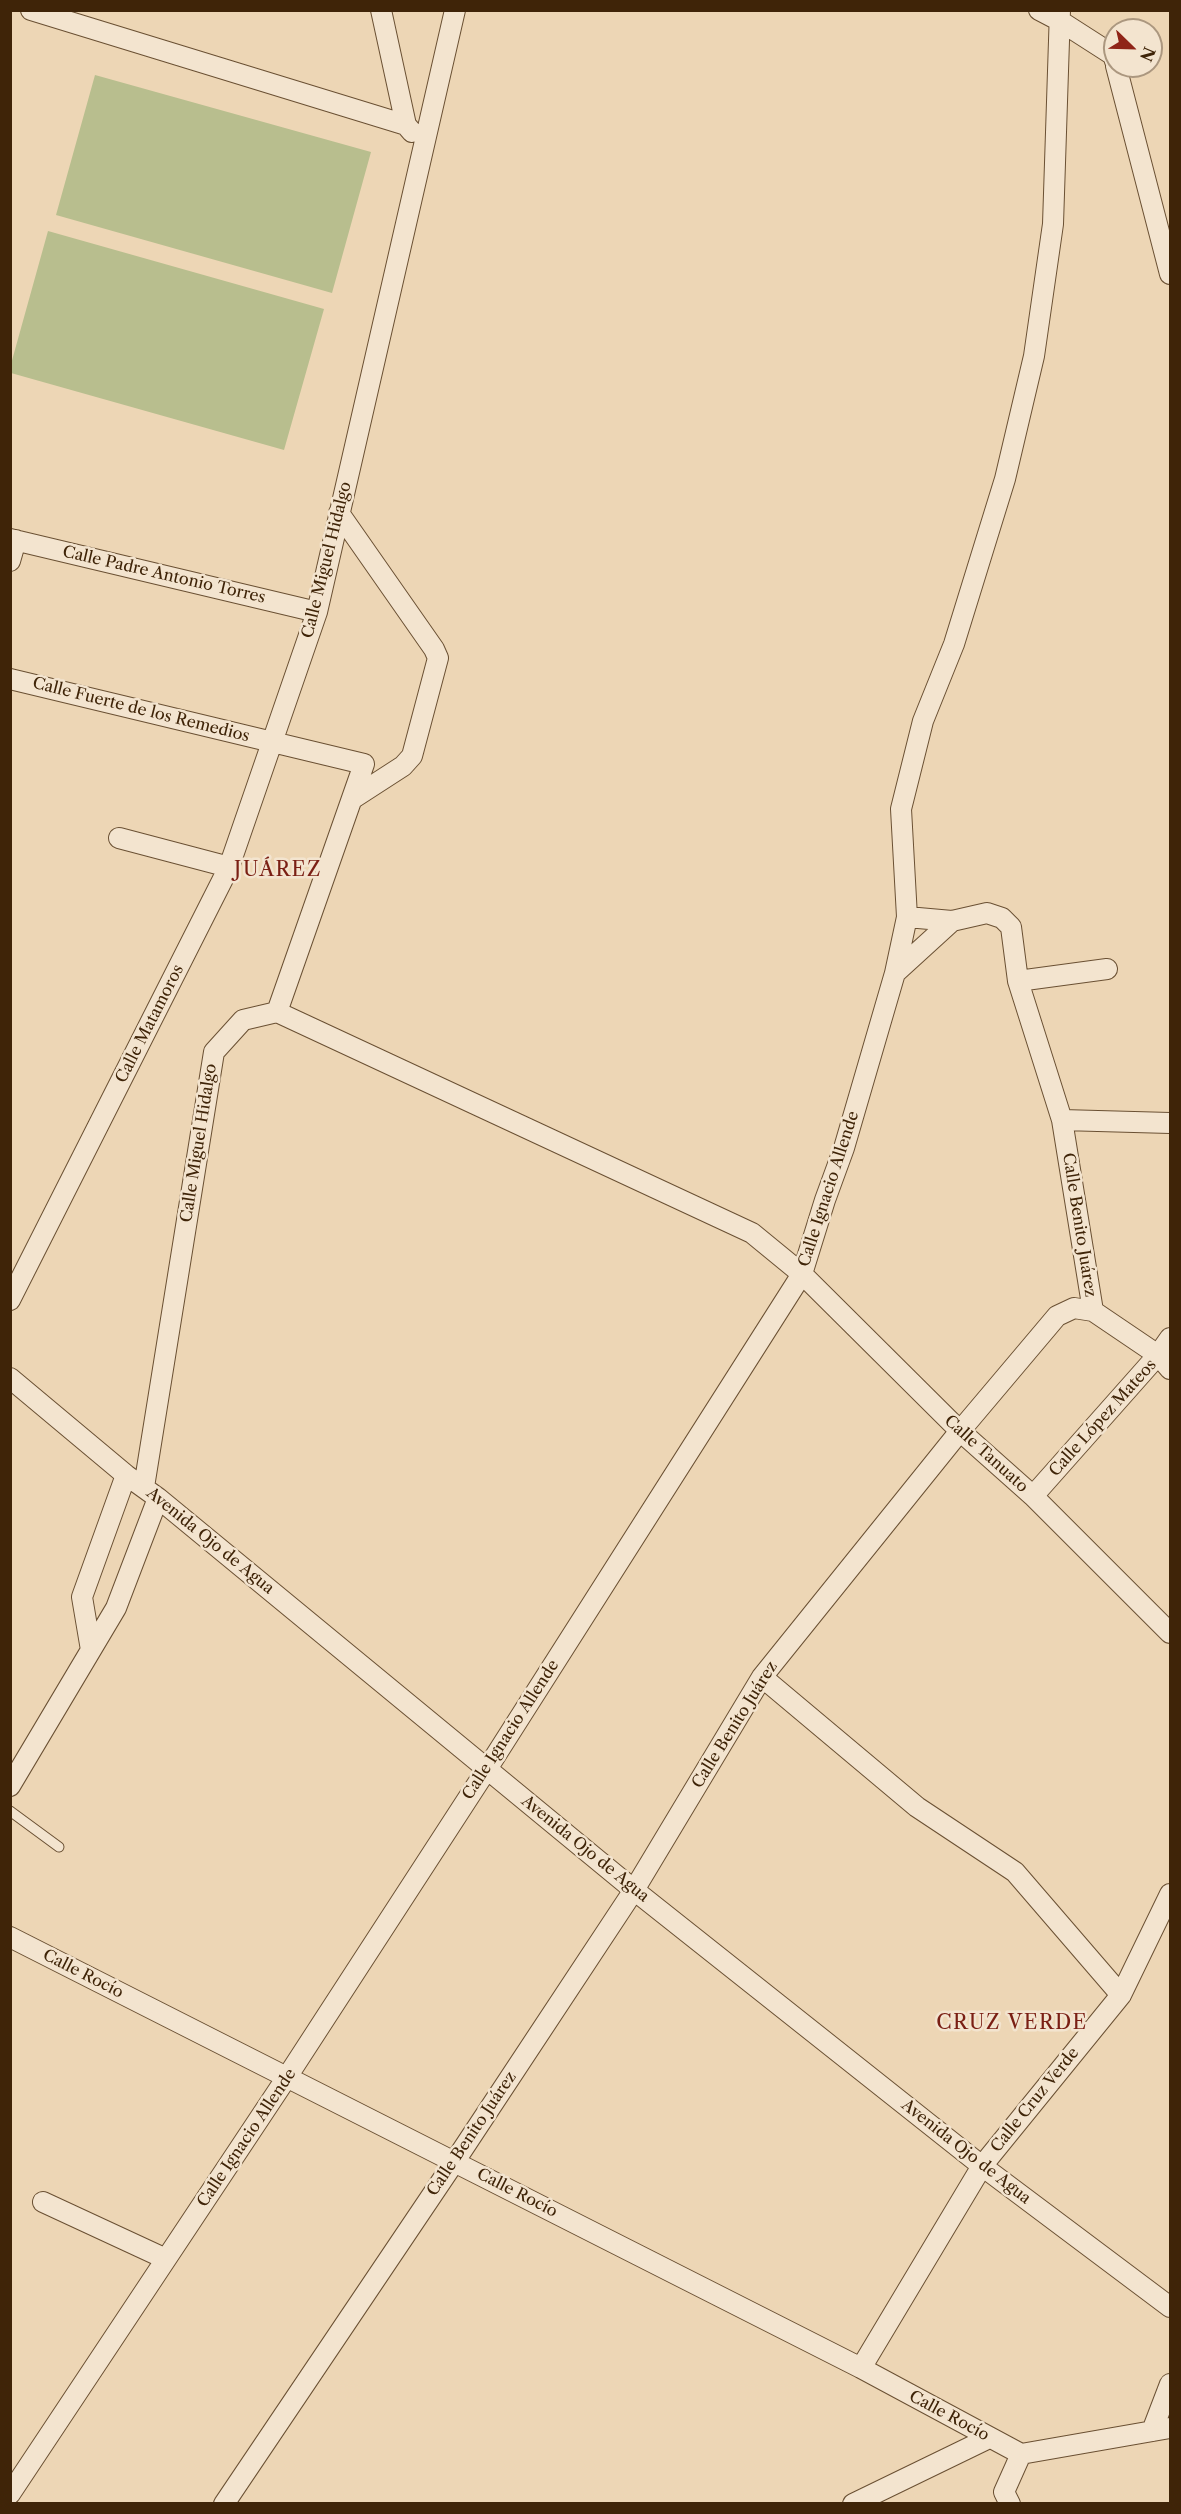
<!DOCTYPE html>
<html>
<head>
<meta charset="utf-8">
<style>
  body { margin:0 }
  #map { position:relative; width:1181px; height:2514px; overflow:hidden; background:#edd6b5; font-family:"Libre Caslon Text",serif }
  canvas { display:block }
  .frame { position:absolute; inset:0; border:12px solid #3f2408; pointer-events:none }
  .north { position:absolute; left:1103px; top:18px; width:60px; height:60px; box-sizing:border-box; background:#f3e4cf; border:2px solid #ab977f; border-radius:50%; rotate:113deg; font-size:16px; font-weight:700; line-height:24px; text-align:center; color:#3f2408 }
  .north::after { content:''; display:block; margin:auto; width:21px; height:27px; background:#8f2418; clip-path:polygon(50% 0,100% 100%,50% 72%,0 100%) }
</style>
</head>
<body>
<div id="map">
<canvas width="1181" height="2514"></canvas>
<div class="frame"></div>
<div class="north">N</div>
</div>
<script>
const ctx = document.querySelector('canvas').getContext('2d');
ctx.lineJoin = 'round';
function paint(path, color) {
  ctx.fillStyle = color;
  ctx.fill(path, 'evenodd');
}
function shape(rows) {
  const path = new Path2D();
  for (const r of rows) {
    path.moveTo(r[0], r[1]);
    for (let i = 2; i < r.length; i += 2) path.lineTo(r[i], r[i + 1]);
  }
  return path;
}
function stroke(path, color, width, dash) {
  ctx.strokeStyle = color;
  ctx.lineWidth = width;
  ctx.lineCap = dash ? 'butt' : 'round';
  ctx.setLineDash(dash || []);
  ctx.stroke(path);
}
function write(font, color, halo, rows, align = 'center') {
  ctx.font = font + ' "Libre Caslon Text",serif';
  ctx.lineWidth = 5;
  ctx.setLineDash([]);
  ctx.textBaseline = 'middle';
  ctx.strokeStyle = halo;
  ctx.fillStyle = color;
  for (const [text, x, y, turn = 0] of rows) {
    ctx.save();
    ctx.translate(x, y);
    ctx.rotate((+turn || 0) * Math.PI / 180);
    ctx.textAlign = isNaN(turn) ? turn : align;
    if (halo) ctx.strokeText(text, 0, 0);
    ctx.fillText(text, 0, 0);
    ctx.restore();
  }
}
paint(shape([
  [95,75,371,152,332,293,56,215],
  [48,231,324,309,284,450,11,373,11,364]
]), '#b8be8e');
const service = shape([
  [10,1811,59,1847]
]);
const minor = shape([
  [31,10,406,125],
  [381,10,406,125,412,132],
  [1039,10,1060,21,1113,55,1115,61],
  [1116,66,1170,274],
  [339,513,434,649,438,658,412,756,403,766,352,799],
  [10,539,317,612],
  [10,561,16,540],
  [10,679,364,764,277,1012,243,1020,214,1052,144,1487],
  [119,838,229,867],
  [907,917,952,921,987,913,1002,918,1011,927,1018,981,1062,1120,1093,1311],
  [895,973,952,921],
  [1018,981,1107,969],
  [277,1012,752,1233,802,1274,960,1431,1033,1496,1170,1633],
  [1062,1120,1170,1123],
  [10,1300,229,867,317,612,455,10],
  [10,1378,126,1475,158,1498,634,1890,982,2166,1170,2307],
  [1033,1496,1158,1355,1170,1338],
  [91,1650,82,1597,126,1475],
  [762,1677,917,1807,1015,1872,1121,1995],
  [10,1786,116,1608,158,1498],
  [10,1937,861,2368,1021,2454],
  [43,2202,166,2259],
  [861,2368,982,2166,1121,1995,1170,1894],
  [1152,2431,1170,2384],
  [1021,2454,1170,2428],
  [10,2494,287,2077,487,1769,802,1274,825,1200,844,1148,895,973,907,917,901,809,923,721,954,644,1005,479,1034,356,1053,224,1060,10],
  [224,2504,455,2161,634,1890,762,1677,960,1431,1057,1316,1074,1308,1093,1311,1158,1355,1170,1369],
  [853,2504,989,2438],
  [1010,2504,1004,2492,1021,2454]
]);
stroke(service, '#6a5033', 11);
stroke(minor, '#6a5033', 22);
stroke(service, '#f3e4cf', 9);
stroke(minor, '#f3e4cf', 20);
write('16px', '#3f2408', '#f3e4cf', [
  ["Calle Miguel Hidalgo",327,560,-76],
  ["Calle Padre Antonio Torres",164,575,13],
  ["Calle Fuerte de los Remedios",141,710,14],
  ["Calle Matamoros",150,1024,-63],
  ["Calle Miguel Hidalgo",199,1143,-81],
  ["Calle Ignacio Allende",829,1189,-72],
  ["Calle Benito Juárez",1079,1225,81],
  ["Calle López Mateos",1103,1418,-48],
  ["Calle Tanuato",986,1454,42],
  ["Avenida Ojo de Agua",210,1541,39],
  ["Calle Benito Juárez",735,1725,-58],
  ["Calle Ignacio Allende",511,1730,-57],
  ["Avenida Ojo de Agua",585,1849,39],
  ["Calle Rocío",83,1974,27],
  ["Calle Cruz Verde",1035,2100,-51],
  ["Calle Benito Juárez",472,2134,-56],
  ["Calle Ignacio Allende",247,2138,-56],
  ["Avenida Ojo de Agua",966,2152,38],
  ["Calle Rocío",517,2193,27],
  ["Calle Rocío",949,2416,28]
]);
ctx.letterSpacing = '1.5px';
write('20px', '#7a1f14', '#f3e4cf', [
  ["JUÁREZ",278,870],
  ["CRUZ VERDE",1012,2023]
]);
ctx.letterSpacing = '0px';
</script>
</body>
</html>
